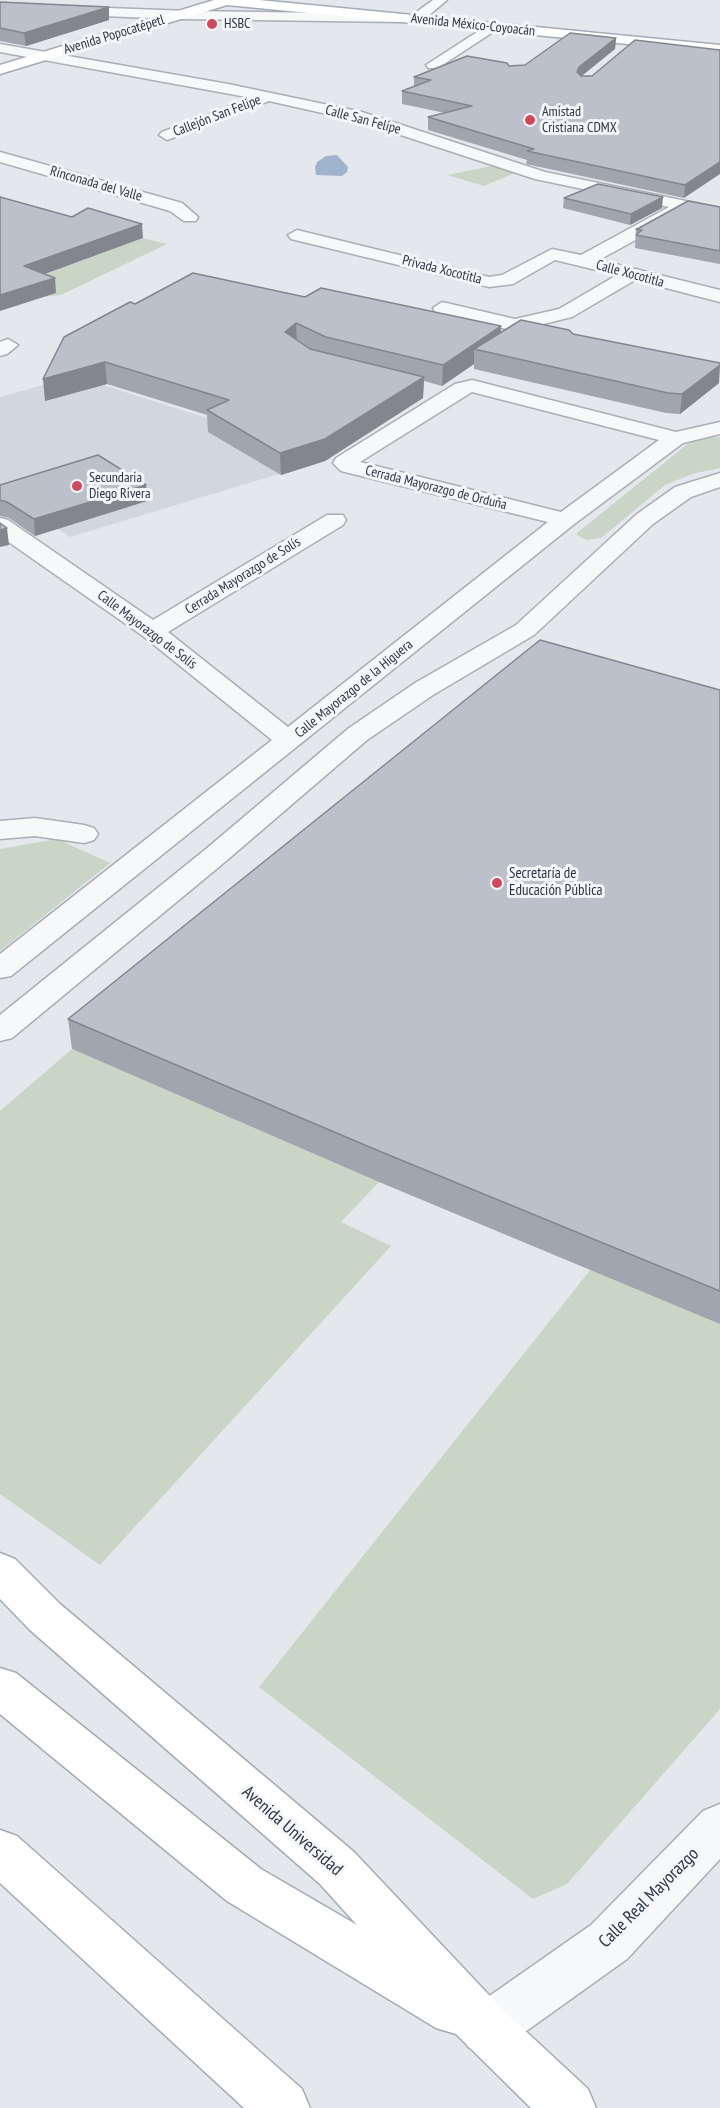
<!DOCTYPE html>
<html>
<head>
<meta charset="utf-8">
<style>
  body { margin:0 }
  canvas { display:block; background:#e4e7ec }
</style>
</head>
<body>
<canvas width="720" height="2108"></canvas>
<script>
const ctx = document.querySelector('canvas').getContext('2d');
ctx.lineJoin = 'round';
function paint(path, color) {
  ctx.fillStyle = color;
  ctx.fill(path, 'evenodd');
}
function shape(rows) {
  const path = new Path2D();
  for (const r of rows) {
    path.moveTo(r[0], r[1]);
    for (let i = 2; i < r.length; i += 2) path.lineTo(r[i], r[i + 1]);
  }
  return path;
}
function stroke(path, color, width, dash) {
  ctx.strokeStyle = color;
  ctx.lineWidth = width;
  ctx.lineCap = dash ? 'butt' : 'round';
  ctx.setLineDash(dash || []);
  ctx.stroke(path);
}
function write(font, color, halo, rows, align = 'center') {
  ctx.font = font + ' "PT Sans Narrow",sans-serif';
  ctx.lineWidth = 6;
  ctx.setLineDash([]);
  ctx.textBaseline = 'middle';
  ctx.strokeStyle = halo;
  ctx.fillStyle = color;
  for (const [text, x, y, turn = 0] of rows) {
    ctx.save();
    ctx.translate(x, y);
    ctx.rotate((+turn || 0) * Math.PI / 180);
    ctx.textAlign = isNaN(turn) ? turn : align;
    if (halo) ctx.strokeText(text, 0, 0);
    ctx.fillText(text, 0, 0);
    ctx.restore();
  }
}
paint(shape([
  [75,376,332,458,70,537,0,489,0,397]
]), '#d2d6de');
paint(shape([
  [497,165,515,173,484,186,447,175],
  [143,238,167,244,61,295,43,297,55,293,27,281],
  [720,437,720,468,692,474,665,485,601,538,586,540,577,535,577,533,695,438],
  [57,839,110,863,0,951,0,849],
  [72,1049,379,1182,341,1222,391,1246,100,1565,0,1494,0,1111],
  [591,1269,720,1323,720,1709,567,1884,533,1899,259,1687]
]), '#c9d6c5');
paint(shape([
  [337,155,348,167,347,172,342,176,316,175,315,167,317,162,326,156]
]), '#9fb4cc');
const minor = shape([
  [433,0,447,0,421,22,411,22,411,16,433,0],
  [0,4,189,11,400,14,407,18,400,22,179,19,0,12,0,4],
  [491,23,498,27,496,30,438,68,428,68,426,65,491,23],
  [0,44,228,84,362,112,545,172,720,208,720,218,683,210,681,215,599,260,720,290,720,302,635,280,572,317,515,331,435,312,433,308,442,302,515,319,559,309,617,275,555,260,513,284,489,287,291,239,288,235,297,230,489,277,502,275,552,249,581,255,669,207,535,179,358,121,269,101,167,140,159,135,162,132,252,98,0,52,0,44],
  [0,152,182,203,198,217,196,221,184,221,170,211,0,162,0,152],
  [8,339,18,345,7,354,0,356,0,342,8,339],
  [472,380,676,432,720,422,720,434,683,443,573,525,11,976,0,978,0,954,272,740,143,636,0,536,0,518,8,520,153,620,327,515,343,515,346,520,343,525,168,632,288,727,548,522,341,471,333,463,336,458,455,384,472,380],
  [472,392,659,440,561,512,360,462,472,392],
  [720,473,720,487,691,497,653,524,534,635,433,695,367,740,226,861,12,1038,0,1041,0,1015,206,849,349,728,415,683,516,625,637,514,675,487,720,473],
  [35,818,84,825,94,828,98,834,94,840,84,843,35,836,0,839,0,821,35,818],
  [720,1804,720,1859,627,1959,504,2047,486,2054,468,2047,460,2029,468,2011,591,1925,703,1811,720,1804]
]);
const major = shape([
  [214,0,259,0,720,45,720,53,227,5,0,74,0,65,214,0],
  [0,1553,15,1559,60,1604,354,1852,504,2011,588,2089,596,2108,531,2108,456,2034,436,2028,227,1901,0,1714,0,1668,16,1673,261,1869,357,1925,320,1884,30,1630,0,1599,0,1553],
  [0,1830,17,1836,302,2089,310,2108,244,2108,0,1883,0,1830]
]);
stroke(minor, '#a9aeb7', 3);
stroke(major, '#a3abb8', 3);
paint(minor, '#f7f8fa');
paint(major, '#fff');
paint(shape([
  [0,2,109,7,109,20,26,46,0,41],
  [616,38,615,49,581,76,592,76,720,50,684,198,526,164,527,160,428,130,428,117,445,113,402,104,402,91,414,87,414,77,525,65],
  [564,198,662,208,630,225,563,208],
  [720,207,720,264,635,248,636,229],
  [305,297,501,326,501,333,573,334,719,383,680,414,666,413,474,369,474,364,442,386,424,381,423,398,325,461,281,475,208,432,207,415,107,384,45,401,135,304],
  [0,485,146,485,147,501,35,536,9,518,0,516],
  [720,690,720,1324,379,1182,72,1049,68,1019]
]), '#a1a5ae');
paint(shape([
  [109,7,109,20,26,46,24,33],
  [616,38,615,49,578,79,577,72,579,67],
  [720,162,720,174,684,198,685,185],
  [663,197,662,208,630,225,631,214],
  [142,224,143,238,26,281,24,266],
  [55,278,56,293,0,311,0,295],
  [296,323,297,344,285,332],
  [501,326,500,346,474,349,474,364,442,386,443,365],
  [105,362,107,384,45,401,43,379],
  [720,365,719,383,680,414,682,394],
  [424,377,423,398,325,461,281,475,280,453],
  [146,485,147,501,35,536,34,519],
  [7,528,9,545,0,547,0,530]
]), '#83868d');
const building = shape([
  [0,2,109,7,24,33,0,28,0,2],
  [570,33,616,38,579,67,577,72,581,76,592,76,635,40,720,50,720,162,685,185,527,151,534,149,428,117,472,106,402,91,431,80,414,77,467,56,507,63,509,66,525,65,570,33],
  [598,184,663,197,631,214,564,198,598,184],
  [0,197,72,217,88,208,142,224,24,266,55,278,0,295,0,197],
  [688,201,720,207,720,251,636,235,642,230,636,229,639,228,688,201],
  [193,273,305,297,321,288,501,326,443,365,326,337,296,323,285,332,310,349,424,377,325,439,280,453,207,410,229,400,105,362,43,379,64,337,130,302,135,304,193,273],
  [521,320,569,330,573,334,720,363,720,365,682,394,668,393,474,349,521,320],
  [98,455,146,485,34,519,7,502,0,500,0,485,98,455],
  [0,523,7,528,0,530,0,523],
  [540,640,720,690,720,1291,379,1151,68,1019,540,640]
]);
paint(building, '#bbc0ca');
stroke(building, '#83868d', 1.5);
for (const [x, y, r, color] of [
  [212,24,6,"#d1495b"],
  [530,120,6,"#d1495b"],
  [77,486,6,"#d1495b"],
  [497,883,6,"#d1495b"]
]) {
  const dot = new Path2D();
  dot.arc(x, y, r, 0, 2 * Math.PI);
  ctx.fillStyle = color;
  ctx.fill(dot);
  stroke(dot, '#f4f6f9', 2);
}
write('14px', '#2b3445', '#f4f6f9', [
  ["HSBC",224,24],
  ["Amistad",542,112],
  ["Cristiana CDMX",542,128],
  ["Secundaria",89,478],
  ["Diego Rivera",89,494]
], 'left');
write('14px', '#2b3445', '#f4f6f9', [
  ["Avenida México-Coyoacán",473,25,6],
  ["Avenida Popocatépetl",114,35,-17],
  ["Callejón San Felipe",217,116,-21],
  ["Calle San Felipe",363,120,15],
  ["Rinconada del Valle",96,184,16],
  ["Privada Xocotitla",442,270,14],
  ["Calle Xocotitla",630,274,15],
  ["Cerrada Mayorazgo de Orduña",436,488,14],
  ["Cerrada Mayorazgo de Solís",243,576,-32],
  ["Calle Mayorazgo de Solís",147,630,37],
  ["Calle Mayorazgo de la Higuera",354,689,-39]
]);
write('15px', '#2b3445', '#f4f6f9', [
  ["Secretaría de",509,874],
  ["Educación Pública",509,891]
], 'left');
write('18px', '#2b3445', '#f4f6f9', [
  ["Avenida Universidad",292,1831,41],
  ["Calle Real Mayorazgo",649,1898,-45]
]);
</script>
</body>
</html>
